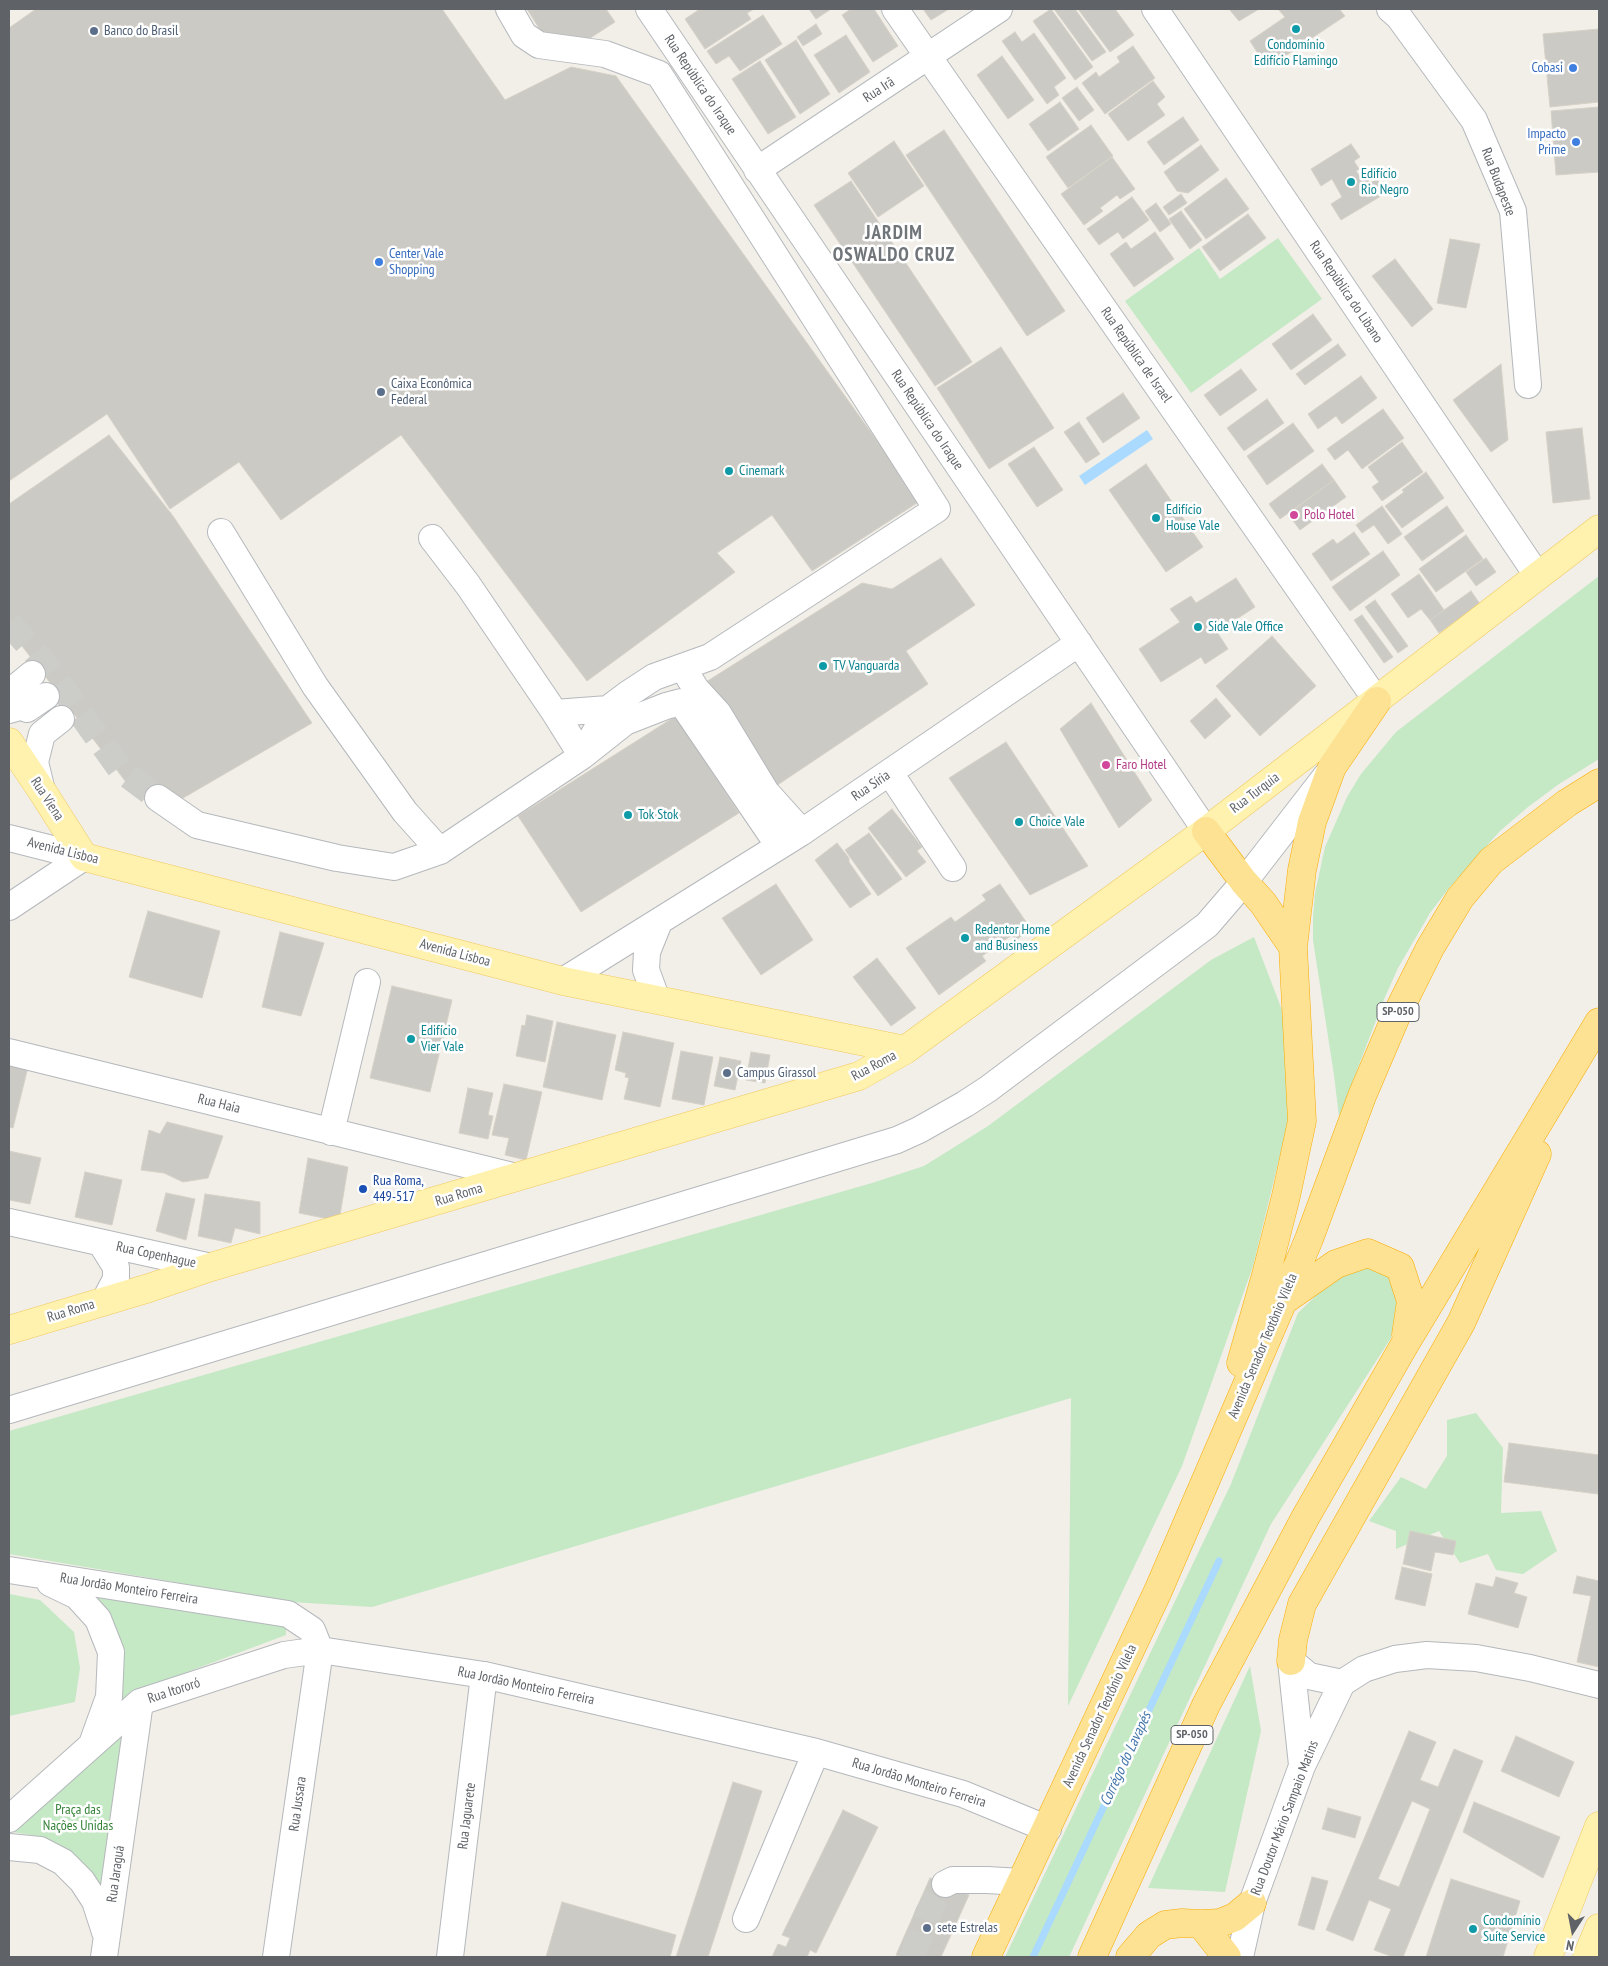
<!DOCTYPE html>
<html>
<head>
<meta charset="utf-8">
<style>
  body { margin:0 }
  #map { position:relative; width:1608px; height:1966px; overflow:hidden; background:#f1efe8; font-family:"PT Sans Narrow",sans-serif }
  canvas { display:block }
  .frame { position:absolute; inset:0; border:10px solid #5f6368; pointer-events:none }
  .north { position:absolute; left:1548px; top:1906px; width:50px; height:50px; -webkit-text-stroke:4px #fff; paint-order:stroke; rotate:191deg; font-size:14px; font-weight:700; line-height:20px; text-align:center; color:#5f6368 }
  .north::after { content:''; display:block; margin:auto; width:18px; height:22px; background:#5f6368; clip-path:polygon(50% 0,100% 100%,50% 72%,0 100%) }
</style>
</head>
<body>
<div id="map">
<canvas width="1608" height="1966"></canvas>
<div class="frame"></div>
<div class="north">N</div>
</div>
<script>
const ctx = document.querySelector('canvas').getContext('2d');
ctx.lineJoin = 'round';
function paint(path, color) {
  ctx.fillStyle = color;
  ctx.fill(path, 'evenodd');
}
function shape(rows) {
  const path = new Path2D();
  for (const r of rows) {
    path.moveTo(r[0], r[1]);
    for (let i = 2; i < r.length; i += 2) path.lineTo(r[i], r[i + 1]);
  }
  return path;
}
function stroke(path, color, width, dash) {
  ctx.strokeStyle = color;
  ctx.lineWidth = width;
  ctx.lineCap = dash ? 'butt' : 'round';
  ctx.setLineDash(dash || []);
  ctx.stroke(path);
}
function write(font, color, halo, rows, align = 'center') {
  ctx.font = font + ' "PT Sans Narrow",sans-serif';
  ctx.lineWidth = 5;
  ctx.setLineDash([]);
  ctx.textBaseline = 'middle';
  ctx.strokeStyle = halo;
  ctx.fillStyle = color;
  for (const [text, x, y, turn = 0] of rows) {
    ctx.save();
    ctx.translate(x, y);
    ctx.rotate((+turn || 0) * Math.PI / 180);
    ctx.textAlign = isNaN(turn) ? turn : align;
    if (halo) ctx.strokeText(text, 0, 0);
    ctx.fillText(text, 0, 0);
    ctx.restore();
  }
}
paint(shape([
  [1278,238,1322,299,1191,393,1125,301,1199,248,1220,279],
  [1599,576,1599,759,1559,784,1528,807,1500,831,1449,888,1430,913,1398,968,1385,997,1339,1117,1334,1075,1313,940,1313,917,1315,893,1325,847,1347,797,1361,774,1396,732],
  [1254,937,1290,1031,1289,1118,1253,1266,1182,1466,1068,1706,1071,1398,372,1607,292,1602,9,1554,9,1431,872,1183,924,1166,988,1126,1211,960],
  [1366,1262,1389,1274,1397,1298,1391,1338,1271,1524,1069,1957,1005,1957,1231,1484,1298,1313,1333,1279],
  [1476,1413,1503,1448,1501,1513,1541,1511,1557,1551,1523,1574,1496,1570,1488,1554,1460,1563,1439,1531,1396,1549,1396,1531,1369,1521,1401,1477,1426,1489,1447,1456,1447,1420],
  [83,1590,286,1626,286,1635,134,1692,118,1706,124,1651,108,1611],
  [9,1594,40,1600,74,1632,80,1668,75,1702,9,1716],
  [1250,1666,1261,1731,1225,1892,1148,1888],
  [124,1732,102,1893,96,1879,71,1851,38,1836,13,1832]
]), '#c5e8c5');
paint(shape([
  [1147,430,1153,439,1085,485,1079,476]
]), '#aadaff');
stroke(shape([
  [1033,1957,1219,1561]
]), '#aadaff', 7);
const building = shape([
  [36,9,442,9,505,100,571,67,616,76,920,501,812,571,772,515,717,553,735,572,587,681,401,435,281,520,239,462,170,509,107,414,9,481,9,28,36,9],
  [527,9,606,9,615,22,584,42,544,36,527,9],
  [700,9,754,9,747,13,751,19,705,49,685,19,700,9],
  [809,9,831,9,816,19,809,9],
  [851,9,874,9,898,46,873,62,842,15,851,9],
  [923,9,949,9,931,20,923,9],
  [1051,9,1093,67,1075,80,1033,21,1051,9],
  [1054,9,1075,9,1106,52,1092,61,1054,9],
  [1078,9,1115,9,1134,35,1110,52,1078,9],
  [1229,9,1259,9,1239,21,1229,9],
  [1278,9,1339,9,1345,16,1267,68,1250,41,1285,17,1278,9],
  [763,15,782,44,740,71,729,56,716,64,707,51,763,15],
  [816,24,822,34,803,46,797,37,816,24],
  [1599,29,1599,102,1550,107,1543,34,1599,29],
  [1015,32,1022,42,1034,33,1066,78,1054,87,1059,95,1047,104,1002,41,1015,32],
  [846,35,870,72,839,93,814,55,846,35],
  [796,40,830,94,800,114,765,60,796,40],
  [1133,46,1155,78,1105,114,1082,83,1096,72,1099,77,1120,62,1117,57,1133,46],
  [1002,56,1034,100,1008,119,977,75,1002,56],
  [760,61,796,117,768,134,732,79,760,61],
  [1153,81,1165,97,1157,104,1165,115,1128,141,1108,114,1153,81],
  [1077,87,1094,110,1079,121,1062,98,1077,87],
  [1060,102,1079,129,1048,151,1029,124,1060,102],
  [1599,107,1599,172,1556,175,1551,111,1599,107],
  [1183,117,1199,140,1164,165,1147,142,1183,117],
  [1091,125,1113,156,1068,188,1046,157,1091,125],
  [944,130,1065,311,1027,336,906,155,944,130],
  [894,141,924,186,878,217,848,173,894,141],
  [1351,144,1360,157,1354,161,1359,169,1356,171,1363,181,1367,178,1370,183,1377,179,1386,193,1341,220,1331,204,1342,197,1332,179,1321,186,1311,169,1351,144],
  [1201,145,1219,170,1188,193,1177,191,1164,172,1201,145],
  [1112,157,1135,189,1120,199,1117,195,1100,208,1103,211,1084,225,1061,194,1112,157],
  [1226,178,1249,209,1206,239,1184,209,1226,178],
  [851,181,972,362,935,386,814,205,851,181],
  [1181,194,1187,203,1169,215,1163,207,1181,194],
  [1132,197,1149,220,1123,239,1118,232,1099,245,1087,229,1132,197],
  [1156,203,1171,224,1160,232,1145,211,1156,203],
  [1181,211,1202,240,1190,249,1169,219,1181,211],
  [1248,214,1266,238,1220,271,1202,247,1248,214],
  [1155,232,1174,259,1134,287,1110,254,1126,242,1131,249,1155,232],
  [1450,239,1480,244,1466,308,1437,303,1450,239],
  [1395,259,1433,309,1412,327,1372,276,1395,259],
  [1313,314,1332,340,1291,370,1272,344,1313,314],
  [1338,344,1346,355,1305,385,1296,374,1338,344],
  [1001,347,1054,428,989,469,937,388,1001,347],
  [1501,364,1508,440,1491,452,1453,400,1501,364],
  [1241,369,1257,390,1220,416,1204,395,1241,369],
  [1361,376,1377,398,1342,424,1336,416,1318,429,1308,414,1361,376],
  [1123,393,1140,418,1103,443,1086,418,1123,393],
  [1267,399,1284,423,1244,451,1227,428,1267,399],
  [1383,409,1404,438,1362,469,1348,450,1335,460,1327,449,1383,409],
  [1079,422,1100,454,1086,463,1064,432,1079,422],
  [1293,423,1314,451,1267,485,1247,456,1293,423],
  [1582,428,1590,499,1553,503,1546,432,1582,428],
  [109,435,173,516,312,723,178,801,169,789,154,801,146,800,129,786,9,629,9,504,109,435],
  [1402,442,1423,472,1382,501,1372,487,1379,482,1368,467,1402,442],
  [1034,447,1063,490,1037,507,1008,464,1034,447],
  [1146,464,1203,547,1166,572,1109,490,1146,464],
  [1322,464,1334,480,1280,519,1269,504,1322,464],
  [1426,472,1444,498,1402,528,1385,506,1404,492,1402,490,1426,472],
  [1334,480,1346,497,1300,530,1288,514,1334,480],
  [1382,506,1402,534,1388,544,1374,525,1362,533,1356,525,1382,506],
  [1447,506,1464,531,1422,561,1404,537,1447,506],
  [1354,532,1370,554,1331,581,1312,554,1333,539,1337,544,1354,532],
  [1466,535,1483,559,1436,592,1419,569,1466,535],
  [1383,551,1400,575,1350,611,1332,587,1383,551],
  [941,558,975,605,906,651,928,684,776,786,706,682,862,583,892,589,941,558],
  [1486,558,1496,572,1476,586,1466,572,1486,558],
  [1419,574,1444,610,1430,620,1421,609,1408,618,1391,594,1419,574],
  [1236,578,1255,607,1217,632,1228,649,1205,664,1201,657,1161,682,1139,649,1180,622,1170,609,1191,596,1196,603,1236,578],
  [1471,591,1480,604,1439,633,1430,620,1471,591],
  [1375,600,1408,646,1398,653,1365,607,1375,600],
  [1362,615,1393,657,1384,663,1354,620,1362,615],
  [1272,636,1316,686,1260,736,1216,686,1272,636],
  [1216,698,1231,716,1205,739,1190,721,1216,698],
  [1091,703,1152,800,1119,828,1060,729,1091,703],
  [676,716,739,813,581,912,518,816,676,716],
  [1006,742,1088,866,1030,895,949,778,1006,742],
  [892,809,922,847,917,851,926,862,906,877,868,828,892,809],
  [869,833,902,879,878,896,845,850,869,833],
  [837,843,849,858,849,862,871,894,850,908,815,860,837,843],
  [776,884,813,940,761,975,722,918,776,884],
  [1000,884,1031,929,1016,940,1012,935,982,956,986,961,939,995,906,948,951,917,955,922,986,900,982,895,1000,884],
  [148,911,220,931,202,998,129,977,148,911],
  [280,932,324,943,301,1016,262,1007,280,932],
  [877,958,916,1008,891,1026,853,977,877,958],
  [392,986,452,1000,430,1092,370,1078,392,986],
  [527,1015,553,1021,545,1062,516,1056,522,1025,525,1026,527,1015],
  [557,1022,616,1035,602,1100,543,1087,557,1022],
  [623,1032,674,1043,660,1107,624,1099,629,1078,625,1077,626,1073,615,1070,623,1032],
  [681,1051,713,1057,704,1105,672,1099,681,1051],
  [751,1052,770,1055,765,1083,746,1080,751,1052],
  [720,1057,741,1061,735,1090,714,1086,720,1057],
  [9,1063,28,1067,13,1128,9,1127,9,1063],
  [504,1084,542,1092,526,1160,505,1155,509,1138,492,1135,504,1084],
  [468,1088,493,1093,488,1115,493,1116,488,1139,459,1133,468,1088],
  [167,1122,223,1136,208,1178,183,1182,164,1173,141,1170,149,1130,160,1134,167,1122],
  [9,1151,41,1158,30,1204,9,1200,9,1151],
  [308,1158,348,1167,339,1221,299,1213,308,1158],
  [85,1172,122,1180,112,1225,75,1217,85,1172],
  [166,1193,195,1199,186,1240,156,1231,166,1193],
  [205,1194,260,1202,260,1234,235,1228,231,1243,198,1236,205,1194],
  [1509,1443,1599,1455,1598,1494,1504,1482,1509,1443],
  [1410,1531,1456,1541,1453,1555,1435,1552,1431,1571,1403,1564,1410,1531],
  [1402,1567,1432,1574,1425,1606,1395,1599,1402,1567],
  [1577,1576,1599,1581,1599,1667,1577,1662,1591,1596,1573,1593,1577,1576],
  [1496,1577,1518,1583,1514,1593,1527,1597,1518,1628,1468,1614,1476,1583,1493,1587,1496,1577],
  [1409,1731,1436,1742,1420,1780,1438,1787,1454,1749,1483,1761,1403,1957,1393,1957,1374,1950,1391,1909,1369,1900,1353,1941,1326,1930,1409,1731],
  [1412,1801,1430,1809,1399,1887,1378,1879,1412,1801],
  [1516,1736,1574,1762,1559,1797,1501,1771,1516,1736],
  [733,1782,762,1791,708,1957,676,1957,733,1782],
  [1474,1802,1560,1837,1543,1878,1463,1832,1474,1802],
  [1328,1808,1361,1817,1355,1838,1322,1829,1328,1808],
  [843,1810,878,1827,816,1953,810,1950,807,1957,808,1957,772,1957,778,1944,786,1947,790,1938,782,1935,843,1810],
  [1312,1877,1328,1881,1314,1930,1298,1925,1312,1877],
  [930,1878,969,1895,941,1957,902,1957,896,1955,930,1878],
  [1451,1879,1520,1901,1503,1957,1426,1957,1451,1879],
  [562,1902,676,1935,670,1957,546,1957,562,1902]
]);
paint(building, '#cccac5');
stroke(building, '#d6d1c6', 1);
stroke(shape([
  [9,623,45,664,121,770,158,798],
  [913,1957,913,1954,928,1913,945,1884]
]), '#ccccc8', 26, [26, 13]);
const minor = shape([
  [509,9,524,35,539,45,605,54,659,74,937,509,710,657,654,677,628,694,608,709,582,756],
  [649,9,1206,831],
  [895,9,1377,701],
  [1155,9,1537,575],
  [1390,9,1399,17,1474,120,1513,211,1528,385],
  [757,170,999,9],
  [221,532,315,686,405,812,440,851],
  [432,538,468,585,555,713,582,756],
  [683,668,696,689,718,713,766,792,802,832],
  [9,693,32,674],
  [9,710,16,708,23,703,27,709,46,696],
  [555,713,608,709],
  [890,773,953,868],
  [42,791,35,762,42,734,61,719],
  [158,798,197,825,337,858,394,867,440,851,582,756,625,722,666,706,681,702,779,846],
  [9,838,84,857],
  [9,907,84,857],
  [563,981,802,832,1079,643],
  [657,1000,646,970,647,952,659,922],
  [9,1052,517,1177],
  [331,1132,367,982],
  [9,1222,211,1267],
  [101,1243,116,1267,116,1279,104,1302],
  [9,1410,897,1140,919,1130,965,1104,988,1089,1207,925,1244,882,1326,776],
  [9,1570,288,1614,312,1630,320,1650],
  [50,1583,77,1596,98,1619,111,1652,109,1697,92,1744],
  [1291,1661,1302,1765],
  [1291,1661,1309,1676,1342,1683],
  [9,1819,140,1702,284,1655,320,1650,484,1675,816,1752,963,1794,1048,1829],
  [9,1847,40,1850,63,1862,82,1881,95,1901,105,1932],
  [945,1884,953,1880,987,1880,1022,1882],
  [746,1919,816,1752],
  [104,1957,140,1702],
  [276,1957,320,1650],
  [450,1957,484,1675],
  [1240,1957,1252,1903,1302,1766,1342,1683,1364,1669,1395,1659,1427,1655,1476,1658,1530,1668,1599,1685]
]);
const major = shape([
  [9,742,42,791,84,857,563,981,905,1050],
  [9,1330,149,1288,211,1267,859,1076,905,1050,1206,831,1599,529],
  [1548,1957,1599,1826],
  [1587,1957,1599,1928]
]);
const highway = shape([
  [1206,831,1244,882,1263,903,1293,947],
  [1283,1301,1336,1264,1368,1253,1400,1267,1411,1301,1406,1335],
  [1241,1363,1266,1275,1286,1196,1302,1121,1293,947,1302,870,1312,822,1332,767,1377,701],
  [1291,1661,1293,1640,1302,1604,1461,1323,1537,1154],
  [1201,1924,1220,1923,1235,1917,1252,1903],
  [986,1957,1158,1591,1283,1301,1309,1239,1362,1096,1397,1014,1430,948,1460,898,1491,861,1567,803,1599,783],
  [1092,1957,1206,1705,1305,1518,1405,1344,1599,1022],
  [1130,1957,1149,1935,1165,1925,1182,1923,1201,1924,1227,1957]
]);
stroke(minor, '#b5b8bc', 28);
stroke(major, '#f2c960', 29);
stroke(highway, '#f9ab00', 29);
stroke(minor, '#fff', 26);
stroke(major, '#fff2af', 28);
stroke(highway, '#fde293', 28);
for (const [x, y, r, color] of [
  [1296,29,5,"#0f9aa8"],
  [94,31,5,"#5c6f8a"],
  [1573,68,5,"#3f7fe0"],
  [1576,142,5,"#3f7fe0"],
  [1351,182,5,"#0f9aa8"],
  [379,262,5,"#3f7fe0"],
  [381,392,5,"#5c6f8a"],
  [729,471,5,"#0f9aa8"],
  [1294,515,5,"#d1479c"],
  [1156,518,5,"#0f9aa8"],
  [1198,627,5,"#0f9aa8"],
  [823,666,5,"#0f9aa8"],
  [1106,765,5,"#d1479c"],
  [628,815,5,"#0f9aa8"],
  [1019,822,5,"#0f9aa8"],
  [965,938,5,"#0f9aa8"],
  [411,1039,5,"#0f9aa8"],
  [727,1073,5,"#5c6f8a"],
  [363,1189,5,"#1a4fb4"],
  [927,1928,5,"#5c6f8a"],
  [1473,1929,5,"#0f9aa8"]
]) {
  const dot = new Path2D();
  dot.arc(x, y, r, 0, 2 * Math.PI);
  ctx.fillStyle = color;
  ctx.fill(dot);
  stroke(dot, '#fff', 2);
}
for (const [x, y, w] of [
  [1398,1012,42],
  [1192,1735,42]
]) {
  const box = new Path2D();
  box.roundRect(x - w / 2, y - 9.5, w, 19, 4);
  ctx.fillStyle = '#fff';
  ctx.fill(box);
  stroke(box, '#5f6368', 1);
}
write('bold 12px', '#5f6368', null, [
  ["SP-050",1398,1012],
  ["SP-050",1192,1735]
]);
write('14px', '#4e5e75', '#fff', [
  ["Banco do Brasil",104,31],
  ["Caixa Econômica",391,384],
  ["Federal",391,400],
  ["Campus Girassol",737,1073],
  ["sete Estrelas",937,1928]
], 'left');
write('14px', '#0d838f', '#fff', [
  ["Condomínio",1296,45,"center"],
  ["Edifício Flamingo",1296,61,"center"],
  ["Edifício",1361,174],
  ["Rio Negro",1361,190],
  ["Cinemark",739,471],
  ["Edifício",1166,510],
  ["House Vale",1166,526],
  ["Side Vale Office",1208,627],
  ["TV Vanguarda",833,666],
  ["Tok Stok",638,815],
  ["Choice Vale",1029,822],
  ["Redentor Home",975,930],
  ["and Business",975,946],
  ["Edifício",421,1031],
  ["Vier Vale",421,1047],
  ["Condomínio",1483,1921],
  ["Suíte Service",1483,1937]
], 'left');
write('14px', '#366cbe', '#fff', [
  ["Cobasi",1563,68],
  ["Impacto",1566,134],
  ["Prime",1566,150],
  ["Center Vale",389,254,"left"],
  ["Shopping",389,270,"left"]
], 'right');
write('14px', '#5f6368', '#fff', [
  ["Rua República do Iraque",700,85,56],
  ["Rua Irã",879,90,-33],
  ["Rua Budapeste",1498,182,69],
  ["Rua República do Libano",1346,292,56],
  ["Rua República de Israel",1136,355,55],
  ["Rua República do Iraque",927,420,56],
  ["Rua Síria",871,786,-34],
  ["Rua Turquia",1255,793,-37],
  ["Rua Viena",47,799,57],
  ["Avenida Lisboa",63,851,14],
  ["Avenida Lisboa",455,953,15],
  ["Rua Roma",874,1066,-28],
  ["Rua Haia",219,1104,14],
  ["Rua Roma",459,1195,-17],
  ["Rua Copenhague",156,1255,12],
  ["Rua Roma",71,1311,-17],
  ["Avenida Senador Teotônio Vilela",1263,1346,-67],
  ["Rua Jordão Monteiro Ferreira",129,1589,9],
  ["Rua Jordão Monteiro Ferreira",526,1686,12],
  ["Rua Itororó",174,1691,-18],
  ["Avenida Senador Teotônio Vilela",1100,1716,-65],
  ["Rua Jordão Monteiro Ferreira",919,1783,17],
  ["Rua Jussara",298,1804,-82],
  ["Rua Jaguarete",467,1816,-83],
  ["Rua Doutor Mário Sampaio Matins",1285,1818,-69],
  ["Rua Jaraguá",116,1874,-82]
]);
write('14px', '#b23c85', '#fff', [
  ["Polo Hotel",1304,515],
  ["Faro Hotel",1116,765]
], 'left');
write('14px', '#164399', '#fff', [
  ["Rua Roma,",373,1181],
  ["449-517",373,1197]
], 'left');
write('14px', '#348238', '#fff', [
  ["Praça das",78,1810],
  ["Nações Unidas",78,1826]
]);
write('italic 15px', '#4174aa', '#fff', [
  ["Corrégo do Lavapés",1126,1759,-65]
]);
ctx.letterSpacing = '1px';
write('bold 19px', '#70757a', '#fff', [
  ["JARDIM",894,234],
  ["OSWALDO CRUZ",894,256]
]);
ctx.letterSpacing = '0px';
</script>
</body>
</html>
